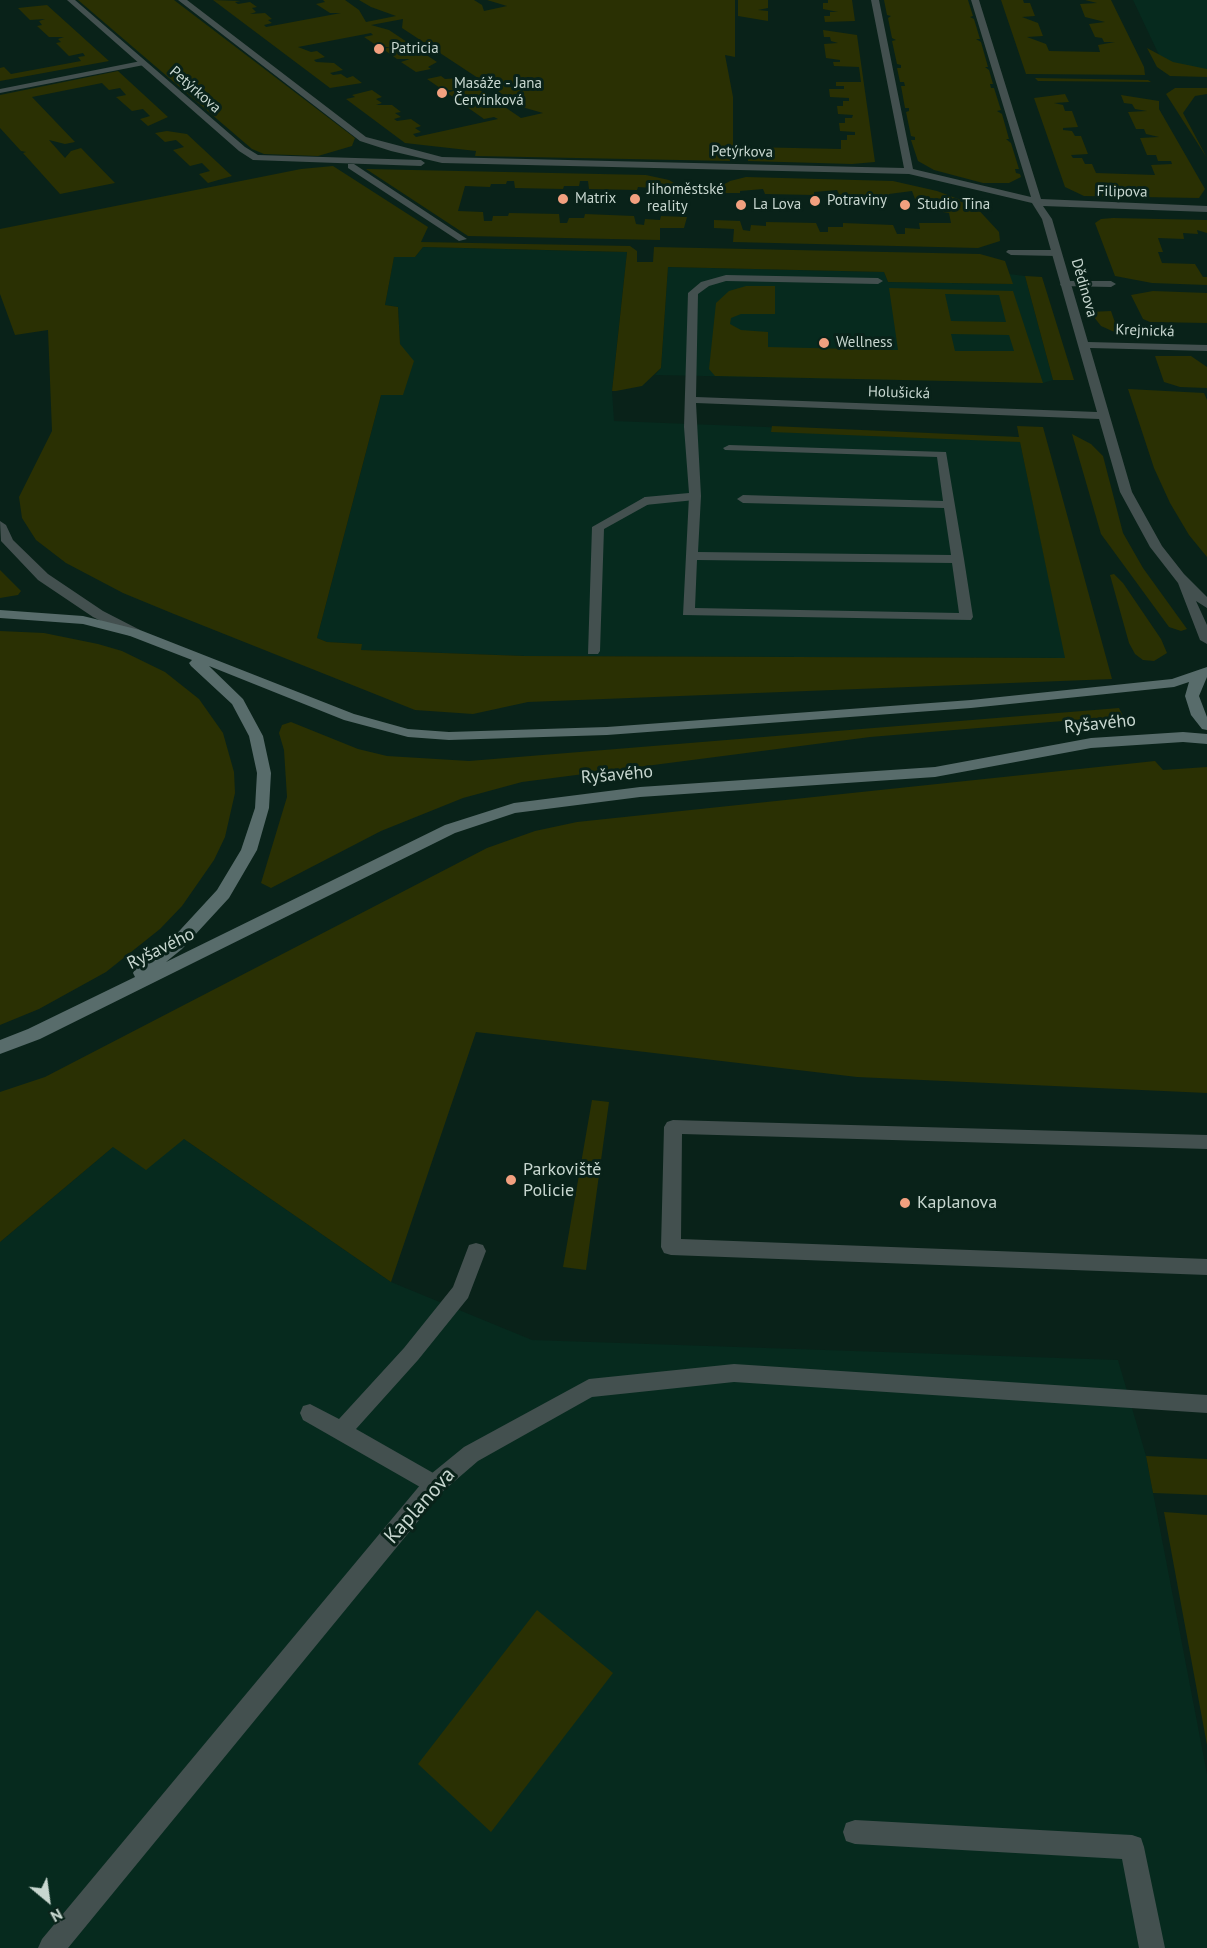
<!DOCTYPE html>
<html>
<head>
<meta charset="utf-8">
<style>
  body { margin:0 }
  #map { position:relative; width:1207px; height:1948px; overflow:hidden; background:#092219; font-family:"PT Sans",sans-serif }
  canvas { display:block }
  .north { position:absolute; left:18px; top:1870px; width:60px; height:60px; -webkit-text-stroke:4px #092219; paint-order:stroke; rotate:151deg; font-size:16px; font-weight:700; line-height:24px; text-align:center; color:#c8d7d0 }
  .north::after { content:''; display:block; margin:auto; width:21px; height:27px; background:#c8d7d0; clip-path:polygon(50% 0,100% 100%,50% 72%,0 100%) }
</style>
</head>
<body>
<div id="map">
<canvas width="1207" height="1948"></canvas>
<div class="north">N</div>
</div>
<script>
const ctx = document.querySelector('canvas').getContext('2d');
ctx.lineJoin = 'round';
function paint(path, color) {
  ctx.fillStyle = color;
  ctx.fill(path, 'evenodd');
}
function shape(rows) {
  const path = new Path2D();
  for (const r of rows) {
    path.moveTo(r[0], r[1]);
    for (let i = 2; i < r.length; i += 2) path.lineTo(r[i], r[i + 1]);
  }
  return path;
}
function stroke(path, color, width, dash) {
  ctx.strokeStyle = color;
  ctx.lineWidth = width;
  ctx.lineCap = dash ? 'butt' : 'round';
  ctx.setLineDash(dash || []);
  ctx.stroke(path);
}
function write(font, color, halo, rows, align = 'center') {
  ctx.font = font + ' "PT Sans",sans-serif';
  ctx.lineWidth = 6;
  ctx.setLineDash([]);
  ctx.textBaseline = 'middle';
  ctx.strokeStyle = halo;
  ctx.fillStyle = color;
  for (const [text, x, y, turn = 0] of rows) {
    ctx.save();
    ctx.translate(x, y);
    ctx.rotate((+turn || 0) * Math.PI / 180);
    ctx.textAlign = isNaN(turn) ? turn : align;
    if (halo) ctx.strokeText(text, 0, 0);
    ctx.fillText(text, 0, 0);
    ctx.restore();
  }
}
paint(shape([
  [1133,0,1207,0,1207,74,1168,74],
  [423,247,627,252,612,391,614,421,1019,437,1066,658,524,656,360,650,361,644,327,642,317,638,381,395,400,344,398,307,385,305,394,256,415,257],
  [668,267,884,272,888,282,1012,284,1009,274,1025,276,1053,380,1043,383,655,375,661,368],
  [184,1139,391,1282,532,1340,1118,1360,1146,1456,1207,1774,1207,1948,0,1948,0,1242,113,1147]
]), '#062a1e');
paint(shape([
  [78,0,174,0,355,138,352,146,318,156,264,154,252,149],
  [213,0,241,1,235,2,238,4,250,2,257,7,252,8,256,12,250,14,265,13,272,19,268,20,272,23,264,25,266,27,341,13,330,13,316,4,325,2,323,0,311,0,345,0,359,10,366,22,396,16,371,7,359,0,474,0,482,5,484,11,507,6,487,0,735,0,735,57,725,55,733,97,733,150,730,154,730,161,475,156,476,151,405,143,346,99,355,97,352,95,372,90,382,97,376,99,382,103,376,105,392,105,401,112,395,113,401,117,394,119,397,121,411,119,421,126,415,128,421,132,413,134,416,137,498,119,494,117,484,119,467,107,477,104,464,104,447,93,456,90,443,90,427,79,441,76,445,79,462,78,521,118,543,113,522,107,402,28,403,19,371,25,389,30,437,62,428,67,431,69,416,72,401,62,410,59,397,59,383,49,391,47,379,47,364,37,373,35,371,33,298,47,311,52,317,51,325,57,314,60,316,62,334,63,343,70,330,73,333,75,341,74,347,78,353,76,362,83,330,88],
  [738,0,768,0,768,8,758,10,768,11,768,21,738,16],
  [828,0,852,0,855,21,825,22,824,16,830,16,830,12,838,12,823,9,823,3,828,3],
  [884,0,968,0,973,16,970,17,974,19,980,39,976,39,981,42,988,67,985,67,989,70,993,84,990,84,991,88,994,88,1001,110,997,111,1002,114,1009,139,1006,139,1011,143,1019,169,1015,169,1016,173,1020,174,1021,177,1009,183,983,183,934,170,918,161,911,140,915,140,915,137,911,136,906,112,909,111,909,108,905,108,901,86,905,86,904,82,900,82,897,68,901,68,901,65,897,64,892,41,896,40,892,38,888,18,891,16,887,15],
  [1001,0,1023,0,1024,3,1030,3,1035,16,1022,17,1038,23,1043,36,1027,37,1046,44,1049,51,1100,52,1098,45,1115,42,1104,42,1102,38,1095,37,1089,24,1105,22,1085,17,1080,4,1097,3,1085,0,1111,0,1144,67,1145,75,1026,74],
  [47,5,109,61,0,81,0,68,4,67,11,74,81,61,78,57,85,56,83,53,69,56,56,43,61,42,58,39,64,37,49,37,37,26,42,25,39,21,45,19,30,20,18,8],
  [823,30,857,35,875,162,852,164,748,161,748,156,752,156,748,147,841,149,841,140,847,140,847,135,855,135,855,132,840,131,839,123,845,123,845,118,852,118,853,115,838,114,837,106,843,106,843,101,849,101,849,98,830,97,829,89,844,89,844,86,836,86,836,82,861,82,859,67,834,66,833,62,840,62,840,60,826,58,824,44,838,43,831,41,830,37,824,37],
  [1147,48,1173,62,1207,69,1207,77,1170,76,1157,67],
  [118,71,168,117,148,126,140,119,150,116,143,109,132,111,116,97,126,95,120,88,109,90,102,83,32,97,75,142,65,144,49,140,65,158,71,151,81,148,115,183,60,194,23,153,26,152,21,151,0,128,0,95],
  [1035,78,1148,80,1151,82,1038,81],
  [1175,88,1207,88,1207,94,1195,96,1183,113,1207,158,1166,94],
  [1065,94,1069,102,1054,103,1063,105,1065,111,1072,111,1078,127,1063,128,1063,130,1072,131,1075,136,1081,136,1088,154,1071,155,1073,158,1082,158,1085,164,1092,164,1096,173,1155,175,1151,165,1172,164,1171,161,1158,161,1156,155,1147,155,1140,138,1159,137,1146,134,1144,129,1136,129,1128,112,1147,111,1135,109,1132,104,1124,103,1121,95,1159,101,1159,109,1205,189,1199,198,1084,196,1065,187,1034,98],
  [167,131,187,134,232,176,208,183,199,174,210,171,202,163,190,166,173,150,184,147,176,140,165,142,155,133],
  [333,166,428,227,421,242,630,246,637,251,637,262,653,262,654,247,980,254,1005,261,1013,284,888,282,884,272,668,267,661,368,642,386,616,391,612,391,627,252,423,247,415,257,394,257,385,305,398,307,400,344,414,361,403,395,381,395,317,638,327,642,362,644,361,650,524,656,1065,658,1020,442,771,432,772,426,1019,437,1017,426,1043,427,1112,679,528,702,473,714,415,710,174,614,123,593,66,563,36,540,22,518,19,497,52,431,48,330,15,335,0,294,0,229,301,169],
  [366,169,646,175,669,180,687,191,662,191,661,184,653,184,652,188,638,187,637,190,589,189,588,181,580,181,579,186,564,186,563,189,515,188,514,181,507,181,506,184,491,184,490,187,465,186,458,211,483,212,484,221,492,221,493,216,508,216,509,213,559,214,560,223,567,223,569,218,584,218,585,214,634,216,636,224,644,225,645,219,660,220,661,216,687,217,684,228,660,228,660,240,468,236],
  [746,177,893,181,937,191,974,205,999,232,1000,241,978,248,733,242,734,229,714,228,714,220,740,221,743,230,750,231,751,225,766,226,766,222,816,223,820,232,828,232,828,227,843,227,843,223,893,225,897,234,905,234,905,228,920,229,919,223,951,223,949,213,943,212,941,200,915,199,912,191,889,194,889,197,840,196,837,190,814,192,814,195,765,194,763,189,740,191,740,193,715,193,714,190,730,181],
  [1113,218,1207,220,1207,233,1197,230,1198,234,1183,233,1184,239,1158,238,1163,252,1158,252,1162,263,1195,264,1203,277,1207,277,1207,285,1152,283,1115,276,1095,223,1101,219],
  [1025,276,1042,277,1074,380,1053,380],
  [746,286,775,286,775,314,741,314,731,318,730,324,741,330,768,332,768,347,898,350,889,288,1013,291,1043,383,715,376,709,369,716,303,729,291],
  [945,294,999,295,1006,322,951,321],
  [951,334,1009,335,1014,351,955,351],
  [1153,291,1207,293,1207,323,1150,322,1143,319,1131,295],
  [1111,311,1119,334,1101,326,1090,312],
  [1155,356,1191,356,1207,367,1207,388,1180,387,1164,382],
  [1128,389,1204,393,1207,400,1207,557,1189,535,1170,503,1154,468],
  [1072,434,1091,444,1103,456,1123,533,1143,568,1187,629,1181,631,1169,627,1101,534],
  [0,570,21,591,18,595,0,598],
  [1114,574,1123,583,1161,639,1167,653,1154,661,1143,660,1135,654,1129,643,1110,575],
  [0,631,44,633,98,644,122,651,165,672,199,699,223,733,234,772,235,793,225,837,214,860,182,906,160,929,106,972,39,1009,0,1025],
  [1119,708,1123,716,870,737,522,782,463,798,381,831,271,888,261,883,287,797,284,750,279,733,282,725,291,722,358,749,387,756,469,761],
  [1155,761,1163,770,1207,767,1207,1093,857,1077,476,1032,391,1282,184,1139,146,1170,113,1147,0,1242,0,1092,45,1077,487,848,535,831,577,822],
  [592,1100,609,1102,586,1270,563,1267],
  [1146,1456,1207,1459,1207,1495,1153,1493],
  [1164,1512,1207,1515,1207,1745],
  [537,1610,613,1673,491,1832,418,1764]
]), '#2a3003');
paint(shape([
  [141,61,144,65,0,93,0,89,141,61],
  [348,164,354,164,467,239,459,241,348,168,348,164],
  [1008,250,1056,250,1061,253,1056,256,1011,255,1006,252,1008,250],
  [1065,281,1111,281,1116,284,1111,287,1061,286,1060,284,1065,281],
  [729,445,946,452,964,559,973,617,971,620,683,615,689,496,695,492,701,496,698,552,951,555,944,508,743,503,737,499,743,495,943,501,937,457,725,450,723,448,729,445],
  [697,560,952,563,959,613,695,608,697,560],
  [645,497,651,501,649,504,604,529,600,651,598,654,588,654,592,527,645,497],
  [673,1120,1207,1135,1207,1149,682,1134,681,1239,1207,1259,1207,1275,671,1255,664,1253,661,1247,664,1127,667,1122,673,1120],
  [476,1243,483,1245,486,1251,468,1298,418,1360,356,1429,442,1478,445,1485,442,1492,434,1495,303,1420,300,1413,303,1406,310,1404,339,1419,404,1348,453,1287,469,1245,476,1243],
  [855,1820,1132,1835,1141,1838,1144,1847,1165,1948,1139,1948,1122,1859,855,1844,846,1841,843,1832,846,1823,855,1820]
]), '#43504f');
paint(shape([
  [67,0,75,0,245,147,258,155,421,160,425,163,421,166,253,160,239,151,67,0],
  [178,0,187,0,366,137,442,157,904,168,871,0,879,0,913,169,1031,197,971,0,979,0,1041,199,1207,206,1207,212,1043,206,1052,219,1088,342,1207,345,1207,351,1090,348,1132,492,1162,546,1184,574,1207,597,1207,608,1196,601,1207,625,1207,644,1200,640,1178,583,1150,547,1120,492,1099,419,696,403,701,496,695,500,645,505,639,501,645,497,689,493,684,427,688,293,701,282,726,275,878,278,883,281,878,284,726,281,709,286,698,294,696,397,1097,412,1042,219,1032,203,909,174,442,163,391,151,360,141,178,0],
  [734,1364,1207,1395,1207,1413,734,1382,592,1397,478,1461,442,1492,68,1948,38,1948,42,1939,426,1478,464,1447,589,1379,734,1364]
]), '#43504f');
paint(shape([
  [0,521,6,525,13,540,48,574,103,611,140,630,140,636,130,636,93,617,38,580,1,541,0,521]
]), '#43504f');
paint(shape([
  [0,610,83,616,140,630,354,714,408,729,449,732,607,727,971,700,1172,679,1207,667,1207,677,1199,696,1207,717,1207,730,1202,729,1191,715,1185,696,1189,682,1174,687,971,708,607,735,449,740,408,737,344,720,209,666,243,699,263,736,271,773,269,808,257,850,229,898,182,949,166,962,445,825,514,803,640,787,935,767,1091,738,1183,732,1207,734,1207,744,1183,742,1091,748,935,777,640,797,515,813,455,833,40,1039,0,1054,0,1040,28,1029,135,977,133,973,135,969,170,941,217,890,241,850,255,808,257,773,249,736,232,704,191,666,189,663,192,660,130,636,83,624,0,618,0,610]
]), '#586c6b');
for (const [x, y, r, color] of [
  [379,49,6,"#f2a07f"],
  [442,93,6,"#f2a07f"],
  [563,199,6,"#f2a07f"],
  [635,199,6,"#f2a07f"],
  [815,201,6,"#f2a07f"],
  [741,205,6,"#f2a07f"],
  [905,205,6,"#f2a07f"],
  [824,343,6,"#f2a07f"],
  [511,1180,6,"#f2a07f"],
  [905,1203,6,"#f2a07f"]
]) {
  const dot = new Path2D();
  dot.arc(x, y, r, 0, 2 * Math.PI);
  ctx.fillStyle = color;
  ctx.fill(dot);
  stroke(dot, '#092219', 2);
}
write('15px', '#c8d7d0', '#092219', [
  ["Patricia",391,49],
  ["Masáže - Jana",454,84],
  ["Červinková",454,101],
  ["Jihoměstské",647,190],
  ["reality",647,207],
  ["Matrix",575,199],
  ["Potraviny",827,201],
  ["La Lova",753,205],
  ["Studio Tina",917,205],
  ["Wellness",836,343]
], 'left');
write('15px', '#c8d7d0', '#092219', [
  ["Petýrkova",195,90,41],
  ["Petýrkova",742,152,1],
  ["Filipova",1122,192,1],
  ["Dědinova",1084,288,74],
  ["Krejnická",1145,331,2],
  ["Holušická",899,393,2]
]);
write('18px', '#c8d7d0', '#092219', [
  ["Ryšavého",1100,724,-6],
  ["Ryšavého",617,775,-5],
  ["Ryšavého",161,949,-26]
]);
write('18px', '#c8d7d0', '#092219', [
  ["Parkoviště",523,1170],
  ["Policie",523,1191],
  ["Kaplanova",917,1203]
], 'left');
write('21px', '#c8d7d0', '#092219', [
  ["Kaplanova",420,1506,-48]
]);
</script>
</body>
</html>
